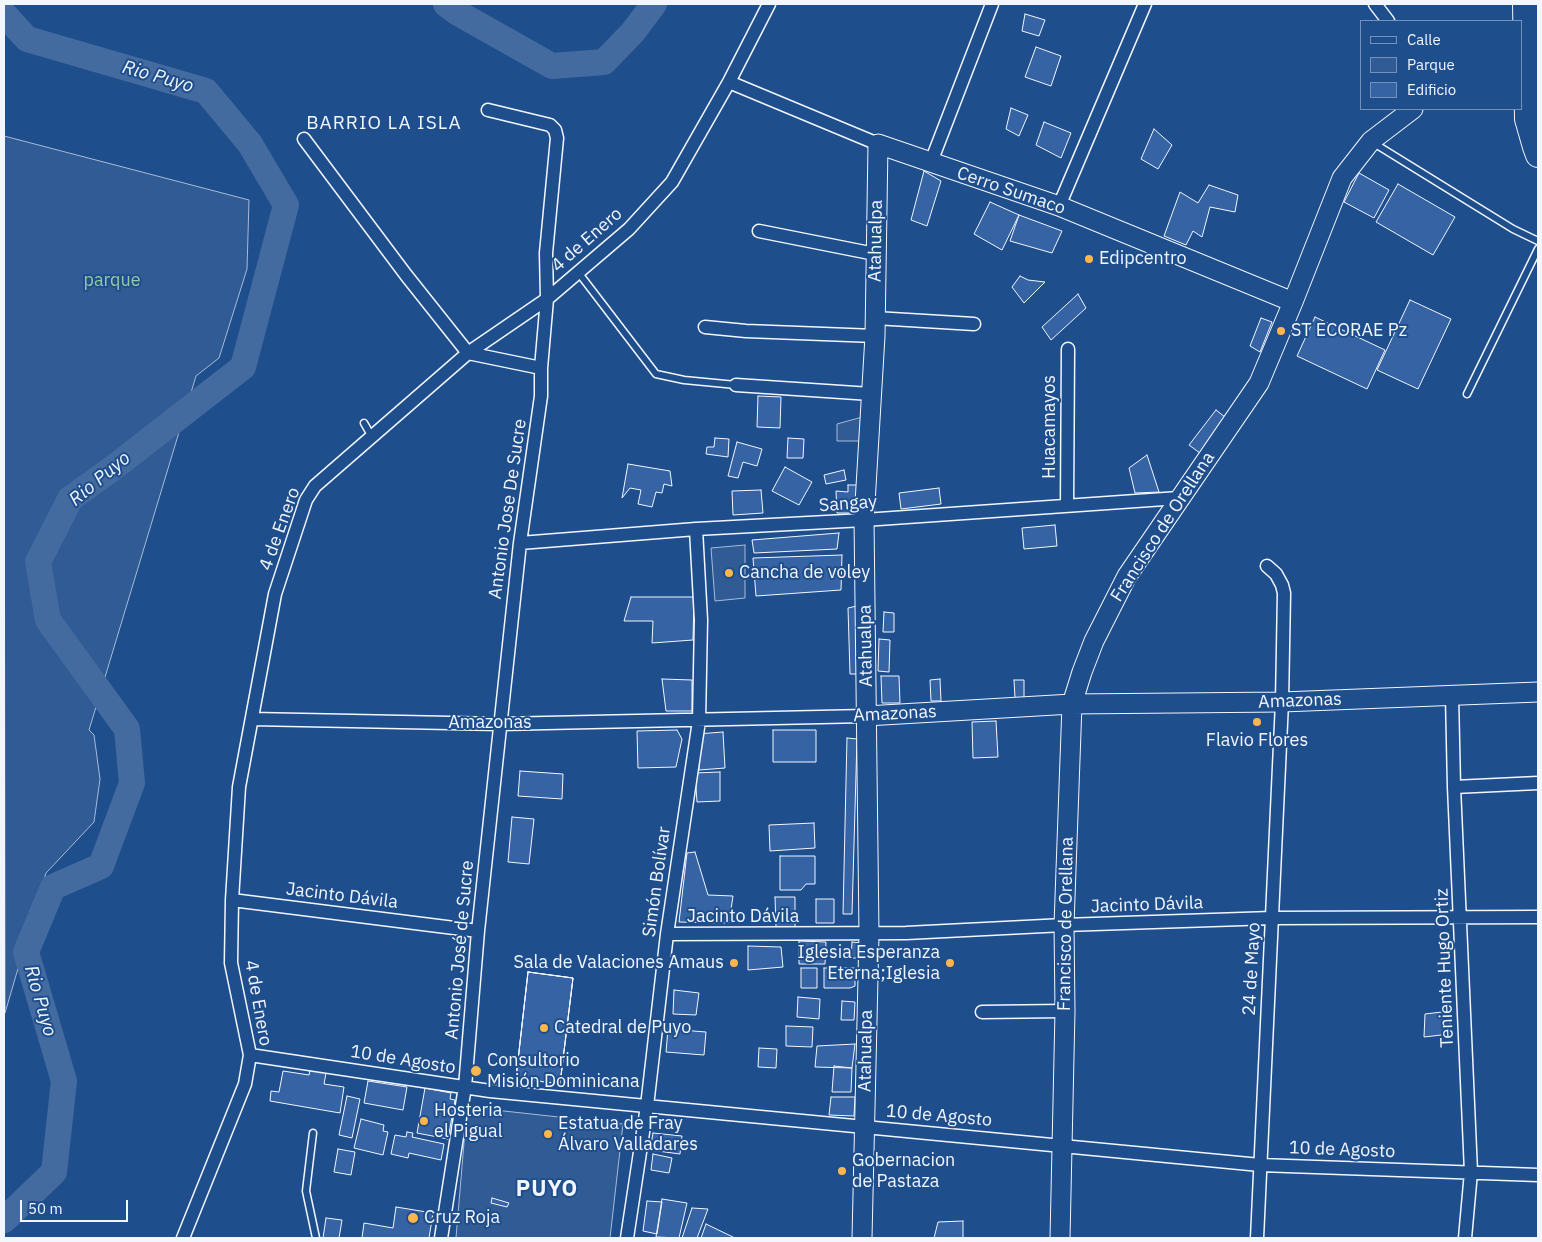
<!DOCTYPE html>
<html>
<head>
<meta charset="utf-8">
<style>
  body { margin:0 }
  #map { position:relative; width:1542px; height:1242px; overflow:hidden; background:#1f4e8c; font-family:"IBM Plex Sans",sans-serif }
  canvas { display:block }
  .frame { position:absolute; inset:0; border:5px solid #f2f6ff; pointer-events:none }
  .legend { position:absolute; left:1360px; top:20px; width:162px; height:90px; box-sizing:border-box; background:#1f4e8c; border:1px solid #7391ba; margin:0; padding:6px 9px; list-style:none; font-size:15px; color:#f2f6ff }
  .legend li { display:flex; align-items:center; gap:10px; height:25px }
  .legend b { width:25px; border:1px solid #7391ba }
  .scale { position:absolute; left:20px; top:1200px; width:108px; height:22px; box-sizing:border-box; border:2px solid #f2f6ff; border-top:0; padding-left:6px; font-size:15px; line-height:18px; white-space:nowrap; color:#f2f6ff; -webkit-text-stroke:4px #1f4e8c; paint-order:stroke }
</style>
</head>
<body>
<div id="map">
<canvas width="1542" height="1242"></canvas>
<div class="frame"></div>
<ul class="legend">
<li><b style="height:6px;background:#1f4e8c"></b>Calle</li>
<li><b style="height:14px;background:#305b95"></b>Parque</li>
<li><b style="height:14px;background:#3563a3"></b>Edificio</li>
</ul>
<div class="scale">50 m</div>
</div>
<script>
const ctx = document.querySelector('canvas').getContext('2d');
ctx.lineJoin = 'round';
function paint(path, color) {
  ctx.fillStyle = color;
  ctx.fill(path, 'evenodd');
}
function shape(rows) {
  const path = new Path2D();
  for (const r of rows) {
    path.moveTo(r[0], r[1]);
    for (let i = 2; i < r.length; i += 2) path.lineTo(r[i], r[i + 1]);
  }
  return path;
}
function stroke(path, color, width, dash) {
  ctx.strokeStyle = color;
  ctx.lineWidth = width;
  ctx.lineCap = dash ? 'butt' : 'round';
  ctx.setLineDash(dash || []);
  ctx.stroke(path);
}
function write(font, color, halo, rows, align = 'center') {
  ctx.font = font + ' "IBM Plex Sans",sans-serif';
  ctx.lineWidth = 4;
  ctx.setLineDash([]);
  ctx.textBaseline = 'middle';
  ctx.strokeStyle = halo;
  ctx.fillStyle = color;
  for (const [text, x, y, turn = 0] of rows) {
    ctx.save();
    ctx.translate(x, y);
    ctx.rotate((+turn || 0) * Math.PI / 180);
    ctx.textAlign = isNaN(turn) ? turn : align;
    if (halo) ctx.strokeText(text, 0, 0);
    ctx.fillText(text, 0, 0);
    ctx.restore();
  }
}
const green = shape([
  [4,136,249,200,247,269,219,358,196,376,89,730,94,735,100,779,94,822,46,873,5,1013,4,136],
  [866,416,864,441,837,441,837,424,866,416],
  [745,545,745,598,715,601,711,548,745,545],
  [467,1107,623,1124,610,1238,456,1238,467,1107]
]);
paint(green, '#305b95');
stroke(green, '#a8bbd7', 1);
stroke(shape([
  [446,4,458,13,552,66,604,62,633,32,654,4],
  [4,14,27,39,206,91,250,144,286,205,243,367,117,465,70,499,38,562,48,620,127,729,132,783,101,866,53,887,26,952,64,1081,54,1172,4,1220]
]), '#446ba0', 26);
const building = shape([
  [1025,14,1045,20,1039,36,1022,31,1025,14],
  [1036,47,1061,56,1051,86,1025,77,1036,47],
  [1011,108,1028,115,1019,136,1006,129,1011,108],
  [1044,122,1071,133,1061,158,1036,145,1044,122],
  [1154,129,1172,145,1158,169,1141,159,1154,129],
  [924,171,941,181,927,226,911,220,924,171],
  [1359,173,1389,190,1374,218,1344,202,1359,173],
  [1398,184,1455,217,1433,255,1376,222,1398,184],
  [1209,185,1238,195,1235,212,1210,207,1202,237,1193,231,1186,245,1164,236,1180,192,1198,203,1209,185],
  [990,202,1019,215,1002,250,974,234,990,202],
  [1019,215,1062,231,1052,253,1010,241,1019,215],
  [1020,276,1028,280,1045,282,1024,303,1012,287,1020,276],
  [1078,294,1086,308,1051,340,1042,327,1078,294],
  [1410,300,1451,319,1418,389,1377,370,1410,300],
  [1315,317,1385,350,1367,389,1297,356,1315,317],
  [1261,318,1272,322,1260,352,1250,346,1261,318],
  [758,396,781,397,780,428,757,427,758,396],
  [1216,410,1230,421,1204,456,1189,445,1216,410],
  [715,438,729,439,728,457,706,454,707,447,714,447,715,438],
  [788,438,804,439,803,458,787,458,788,438],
  [737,442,762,449,757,466,743,462,738,478,728,476,737,442],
  [1147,455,1159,492,1135,493,1129,468,1147,455],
  [628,464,670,471,672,486,664,484,662,493,656,492,652,507,638,504,641,490,630,488,622,498,628,464],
  [785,467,812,482,799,505,772,491,785,467],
  [844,470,846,480,826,484,824,475,844,470],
  [848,485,859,485,860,513,837,513,836,491,848,492,848,485],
  [939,488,941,504,901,509,899,493,939,488],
  [761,490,763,513,733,515,732,491,761,490],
  [1055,525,1057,546,1024,549,1022,528,1055,525],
  [839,533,837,549,754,553,752,540,839,533],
  [842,555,841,590,756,596,753,558,842,555],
  [631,597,694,597,693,640,652,643,653,621,624,621,631,597],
  [861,605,861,674,850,674,848,608,861,605],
  [884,612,894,613,894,632,883,632,884,612],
  [879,639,890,640,889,672,878,671,879,639],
  [881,676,899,676,900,703,882,703,881,676],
  [662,679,692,680,692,711,666,711,662,679],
  [940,679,941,701,931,701,930,680,940,679],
  [1014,680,1024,680,1024,698,1015,698,1014,680],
  [996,721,998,757,973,758,972,722,996,721],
  [677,730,682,739,676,767,638,768,637,731,677,730],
  [773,730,816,730,816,762,773,762,773,730],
  [723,732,725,768,699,770,697,734,723,732],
  [847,738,857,739,852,914,843,914,847,738],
  [520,771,563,774,562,799,518,796,520,771],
  [720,772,720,801,697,802,695,773,720,772],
  [512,817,534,819,529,864,508,862,512,817],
  [814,823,815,848,770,851,769,825,814,823],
  [695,852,708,895,733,896,729,923,679,922,687,853,695,852],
  [780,856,815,856,815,884,806,884,801,890,780,890,780,856],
  [775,897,795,897,795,927,776,927,775,897],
  [816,899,834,899,834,923,816,923,816,899],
  [799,941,826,942,825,964,799,964,799,941],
  [852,942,862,943,861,958,851,958,852,942],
  [748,946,781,947,783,967,748,970,748,946],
  [801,968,817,968,817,988,801,988,801,968],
  [824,968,855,968,855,986,850,988,824,988,824,968],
  [528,972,573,978,560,1084,516,1078,528,972],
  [528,972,573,978,560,1084,516,1078,528,972],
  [528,972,573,978,560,1084,516,1078,528,972],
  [674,990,699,993,696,1015,673,1014,674,990],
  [798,997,820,999,819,1019,797,1017,798,997],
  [842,1001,855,1002,854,1020,841,1020,842,1001],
  [1450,1011,1450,1034,1424,1037,1425,1014,1450,1011],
  [786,1026,813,1027,812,1047,786,1046,786,1026],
  [668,1029,706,1032,704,1055,666,1052,668,1029],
  [855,1044,852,1068,815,1067,817,1046,855,1044],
  [759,1048,777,1049,776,1068,758,1067,759,1048],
  [834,1066,852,1068,851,1092,832,1092,834,1066],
  [310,1070,326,1073,324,1084,344,1087,340,1113,270,1101,271,1091,279,1092,283,1071,309,1075,310,1070],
  [368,1081,407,1087,403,1110,364,1103,368,1081],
  [425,1088,451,1093,450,1099,455,1100,448,1139,417,1133,425,1088],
  [347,1096,360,1099,352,1138,339,1135,347,1096],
  [831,1097,855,1097,854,1116,829,1115,831,1097],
  [361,1119,384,1125,383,1131,388,1132,383,1155,354,1148,361,1119],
  [407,1132,413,1133,412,1137,444,1144,441,1160,409,1153,408,1158,391,1154,395,1135,406,1137,407,1132],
  [653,1133,682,1136,680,1154,650,1150,653,1133],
  [338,1149,355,1152,351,1175,334,1172,338,1149],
  [653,1154,672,1158,669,1173,651,1170,653,1154],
  [492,1198,509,1203,507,1207,491,1203,492,1198],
  [662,1199,687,1203,679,1238,656,1237,662,1199],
  [647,1201,662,1202,657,1234,643,1231,647,1201],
  [396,1207,433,1213,429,1238,362,1238,364,1223,393,1228,396,1207],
  [692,1208,708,1209,697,1238,682,1238,692,1208],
  [326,1218,342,1220,339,1238,323,1238,326,1218],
  [963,1221,963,1238,934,1238,938,1222,963,1221],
  [706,1224,735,1238,701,1238,706,1224]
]);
paint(building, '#3563a3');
stroke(building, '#f2f6ff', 1);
const lane = shape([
  [1372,142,1513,229,1538,241],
  [578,272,656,374,684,380,736,385],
  [1467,394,1538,249],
  [364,423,372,437],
  [313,1133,306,1191,316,1238]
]);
const street = shape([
  [1375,4,1388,21],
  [729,82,878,144],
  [304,139,406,275,468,353,541,368],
  [931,162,992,4],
  [1059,206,1145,4],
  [759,231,875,254],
  [875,318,974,324],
  [705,327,746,331,875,336],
  [736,385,871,394],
  [1067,506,1068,349],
  [520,543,696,529,864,520,1179,498],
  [1452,696,1454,787,1471,1172,1465,1238],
  [252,719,500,724,866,716],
  [1454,787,1538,783],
  [232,900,478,931],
  [667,934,906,933,1064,925,1272,918,1538,917],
  [982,1012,1065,1011],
  [250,1055,490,1091,1260,1165,1538,1175],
  [183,1238,245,1084,250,1055,231,963,232,900,239,787,275,594,306,500,315,486,468,353,547,299,629,229,672,182,729,82,769,4],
  [441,1238,461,1111,465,1087,478,931,520,543,541,396,541,368,547,299,546,253,557,138,555,130,550,125,488,110],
  [627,1238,647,1106,667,934,699,721,701,620,696,529],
  [1257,1238,1282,702,1284,593,1282,585,1276,574,1267,566]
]);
const secondary = shape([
  [866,716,1072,704,1282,702,1538,692],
  [862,1238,869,934,864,520,875,336,878,144,1059,206,1293,302],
  [1060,1238,1065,1011,1064,925,1072,704,1082,672,1094,641,1127,576,1259,383,1293,302,1342,178,1371,141,1413,109]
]);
const highway = shape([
  [1525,4,1527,119,1535,147,1538,155]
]);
stroke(lane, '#f2f6ff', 9);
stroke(street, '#f2f6ff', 15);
stroke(secondary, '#f2f6ff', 21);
stroke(highway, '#f2f6ff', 26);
stroke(lane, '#1f4e8c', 6);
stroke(street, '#1f4e8c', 12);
stroke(secondary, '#1f4e8c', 19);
stroke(highway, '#1f4e8c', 24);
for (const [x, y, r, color] of [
  [1089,259,5,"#ffb74d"],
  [1281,331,5,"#ffb74d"],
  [729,573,5,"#ffb74d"],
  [1257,722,5,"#ffb74d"],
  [734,963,5,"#ffb74d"],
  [950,963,5,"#ffb74d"],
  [544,1028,5,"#ffb74d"],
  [476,1071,6,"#ffb74d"],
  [424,1121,5,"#ffb74d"],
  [548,1134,5,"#ffb74d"],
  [842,1171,5,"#ffb74d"],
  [413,1218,6,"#ffb74d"]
]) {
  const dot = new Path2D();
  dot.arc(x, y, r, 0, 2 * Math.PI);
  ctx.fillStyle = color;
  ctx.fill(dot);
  stroke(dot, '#1f4e8c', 2);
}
write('18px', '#f2f6ff', '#1f4e8c', [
  ["Cerro Sumaco",1011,191,19],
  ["4 de Enero",587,240,-41],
  ["Atahualpa",876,241,-89],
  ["Huacamayos",1050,427,-90],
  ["Sangay",848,504,-4],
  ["Antonio Jose De Sucre",508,509,-82],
  ["Francisco de Orellana",1163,527,-57],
  ["4 de Enero",280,529,-70],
  ["Atahualpa",866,646,-91],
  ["Amazonas",1300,701,-2],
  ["Amazonas",895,714,-3],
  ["Amazonas",490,723],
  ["Simón Bolívar",657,882,-82],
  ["Jacinto Dávila",342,896,7],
  ["Jacinto Dávila",1147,905,-2],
  ["Jacinto Dávila",743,917],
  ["Francisco de Orellana",1066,924,-89],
  ["Antonio José de Sucre",460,950,-85],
  ["Teniente Hugo Ortiz",1445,968,-92],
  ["24 de Mayo",1252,969,-87],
  ["4 de Enero",258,1003,80],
  ["Atahualpa",866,1051,-89],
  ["10 de Agosto",403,1060,9],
  ["10 de Agosto",939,1116,5],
  ["10 de Agosto",1342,1150,2]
]);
write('18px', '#f2f6ff', '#1f4e8c', [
  ["Edipcentro",1099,259],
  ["ST ECORAE Pz",1291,331],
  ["Cancha de voley",739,573],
  ["Flavio Flores",1257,741,"center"],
  ["Iglesia Esperanza",940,953,"right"],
  ["Eterna;Iglesia",940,974,"right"],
  ["Sala de Valaciones Amaus",724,963,"right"],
  ["Catedral de Puyo",554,1028],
  ["Consultorio",487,1061],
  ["Misión Dominicana",487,1082],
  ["Hosteria",434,1111],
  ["el Pigual",434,1132],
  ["Estatua de Fray",558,1124],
  ["Álvaro Valladares",558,1145],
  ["Gobernacion",852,1161],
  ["de Pastaza",852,1182],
  ["Cruz Roja",424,1218]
], 'left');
write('18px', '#97c8a6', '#1f4e8c', [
  ["parque",112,281]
]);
write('italic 19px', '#f2f6ff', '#1f4e8c', [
  ["Rio Puyo",158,77,16],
  ["Rio Puyo",100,479,-40],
  ["Rio Puyo",40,1001,74]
]);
ctx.letterSpacing = '1px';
write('19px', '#f2f6ff', '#1f4e8c', [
  ["BARRIO LA ISLA",384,124]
]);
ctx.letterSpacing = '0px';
ctx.letterSpacing = '1px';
write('bold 22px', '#f2f6ff', '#1f4e8c', [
  ["PUYO",547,1190]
]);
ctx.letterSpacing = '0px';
</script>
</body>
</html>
